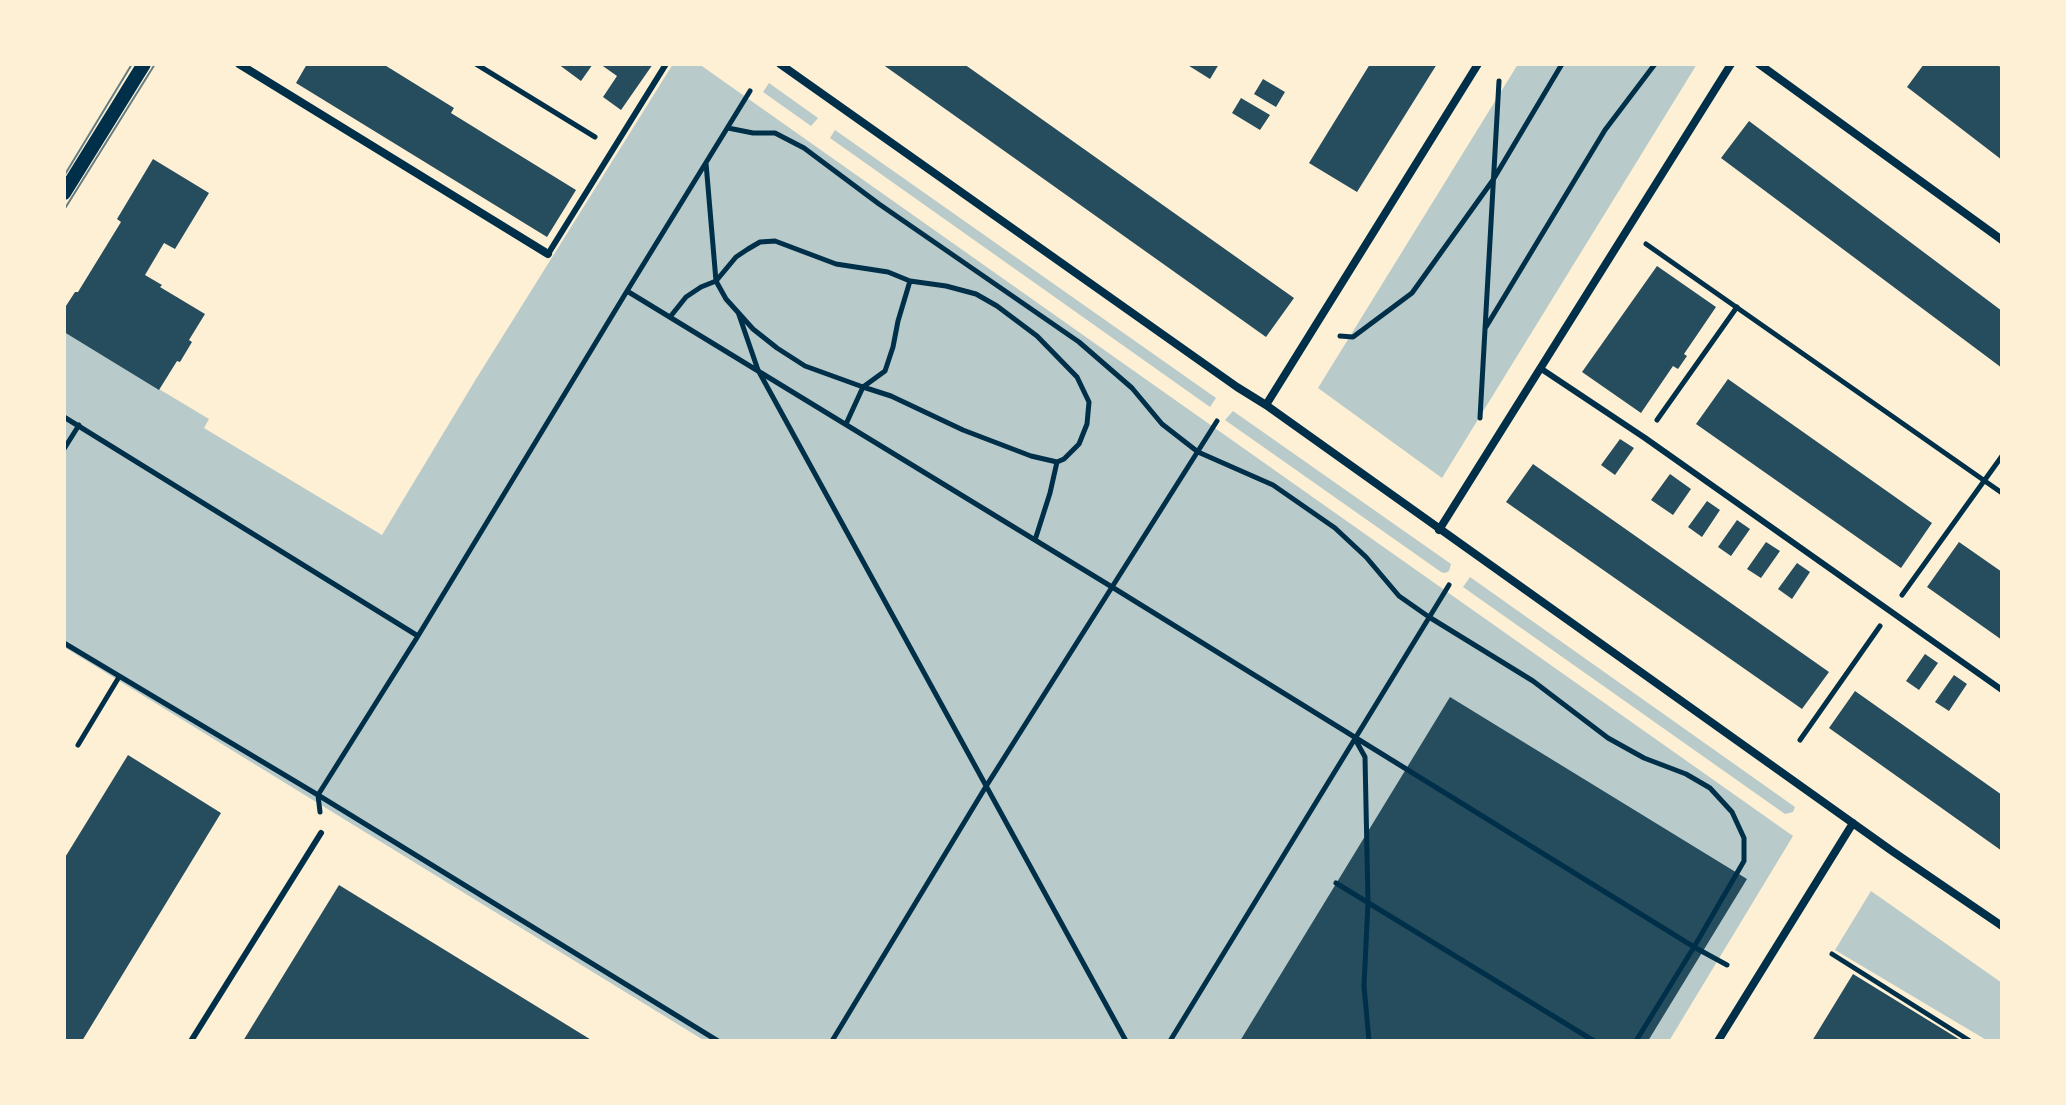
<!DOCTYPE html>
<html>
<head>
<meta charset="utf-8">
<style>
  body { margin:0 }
  #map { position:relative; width:2066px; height:1105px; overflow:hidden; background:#fdf0d5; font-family:"Noto Sans",sans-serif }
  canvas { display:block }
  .frame { position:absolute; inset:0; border:66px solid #fdf0d5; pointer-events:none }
</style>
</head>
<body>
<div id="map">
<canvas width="2066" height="1105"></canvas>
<div class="frame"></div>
</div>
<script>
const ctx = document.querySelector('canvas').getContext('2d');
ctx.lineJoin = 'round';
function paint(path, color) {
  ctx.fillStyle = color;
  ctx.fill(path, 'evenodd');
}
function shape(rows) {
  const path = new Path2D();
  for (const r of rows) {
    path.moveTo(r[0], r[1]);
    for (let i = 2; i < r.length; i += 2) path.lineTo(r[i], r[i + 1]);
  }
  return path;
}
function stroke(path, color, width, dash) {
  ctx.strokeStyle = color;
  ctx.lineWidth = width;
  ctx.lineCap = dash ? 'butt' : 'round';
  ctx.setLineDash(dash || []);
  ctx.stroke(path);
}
paint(shape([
  [673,64,699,64,1793,836,1669,1041,705,1041,64,647,64,332,209,419,204,428,382,535,476,379],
  [1518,64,1697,64,1442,478,1318,388],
  [769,83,818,118,811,126,763,92],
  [835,130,1216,398,1210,407,830,138],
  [1233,411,1451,564,1449,571,1445,573,1441,572,1225,420],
  [1470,577,1795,807,1793,812,1785,814,1463,587],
  [1871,891,2002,983,2002,1041,1988,1041,1835,950]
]), '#b9caca');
paint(shape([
  [307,64,383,64,454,108,451,113,576,190,547,237,296,83],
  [558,64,593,64,581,81],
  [600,64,653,64,621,110,603,97,617,76],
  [882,64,964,64,1294,298,1266,337],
  [1186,64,1219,64,1210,79],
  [1370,64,1437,64,1357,192,1309,163],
  [1924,64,1996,64,2002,68,2002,160,1907,87],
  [1263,79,1285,92,1276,107,1254,94],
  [1241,98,1270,115,1260,130,1232,113],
  [1749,121,2002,311,2002,368,1721,158],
  [153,159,209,193,175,249,164,243,145,275,162,285,160,287,205,314,189,340,192,342,180,362,177,361,159,390,64,332,64,309,75,292,78,292,121,222,117,219],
  [1657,266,1716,307,1684,354,1687,356,1678,369,1673,366,1641,413,1582,372],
  [1728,379,1932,523,1901,568,1696,424],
  [1620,439,1634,448,1615,475,1601,465],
  [1533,464,1829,672,1802,709,1506,502],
  [1670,474,1691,489,1673,515,1651,500],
  [1707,501,1720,510,1702,537,1688,527],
  [1737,520,1750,529,1731,556,1718,547],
  [1766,542,1780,551,1761,578,1747,569],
  [1959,542,2002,572,2002,640,1927,587],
  [1797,563,1810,572,1792,599,1778,589],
  [1925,654,1938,663,1919,690,1906,681],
  [1954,675,1967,684,1949,711,1935,702],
  [1855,691,2002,795,2002,851,1829,728],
  [1450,697,1747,879,1648,1041,1240,1041],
  [128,755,221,813,82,1041,64,1041,64,859],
  [339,885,593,1041,243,1041],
  [1853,974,1962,1041,1812,1041]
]), '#264d5e');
stroke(shape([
  [476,64,595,137],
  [728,128,753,133,775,133,804,148,879,204,1079,342,1132,388,1162,424,1198,452,1273,485,1335,528,1366,557,1399,596,1429,617,1533,681,1608,738,1644,758,1686,774,1710,788,1732,812,1744,838,1744,861,1694,947,1636,1041],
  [1646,244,2002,493],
  [627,291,1112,587,1694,947,1727,965],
  [738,312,758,370,1126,1041],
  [670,317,686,297,701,287,716,281,706,163],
  [1486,327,1605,130,1655,64],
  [1340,336,1353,337,1412,293,1493,180,1562,64],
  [64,417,418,636],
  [1480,418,1499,81],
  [1657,420,1737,307],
  [846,424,863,387,805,366,777,348,753,329,726,299,716,281,736,257,748,249,760,242,775,241,836,264,888,272,910,281],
  [64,449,79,425],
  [1035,540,1050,493,1057,462,1064,459,1079,444,1087,424,1089,402,1077,377,1037,336,997,306,976,294,946,286,910,281,898,321,893,347,885,371,863,387,891,396,963,430,1031,456,1057,462],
  [1902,595,2002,456],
  [64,643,318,795,718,1041],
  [1355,739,1365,757,1368,902,1364,986,1369,1041],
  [1800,740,1880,626],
  [78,745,119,677],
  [320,812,318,795,418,636,627,291,750,91],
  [1336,883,1594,1041],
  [1832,954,1970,1041],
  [832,1041,985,788,1217,421],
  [1170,1041,1449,585]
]), '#003049', 5);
stroke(shape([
  [548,254,666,64],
  [1540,368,1645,438,2002,690],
  [191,1041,321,833]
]), '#003049', 6);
stroke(shape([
  [239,64,548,254],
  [780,64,1237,387,1266,405,1892,851,2002,926],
  [1759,64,2002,240],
  [1266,405,1478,64],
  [1439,530,1731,64],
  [1718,1041,1853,823]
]), '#003049', 8);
stroke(shape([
  [64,193,144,64]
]), '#003049', 14);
stroke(shape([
  [64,176,132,64],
  [64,210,155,64]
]), '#657d81', 2);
</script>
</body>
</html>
